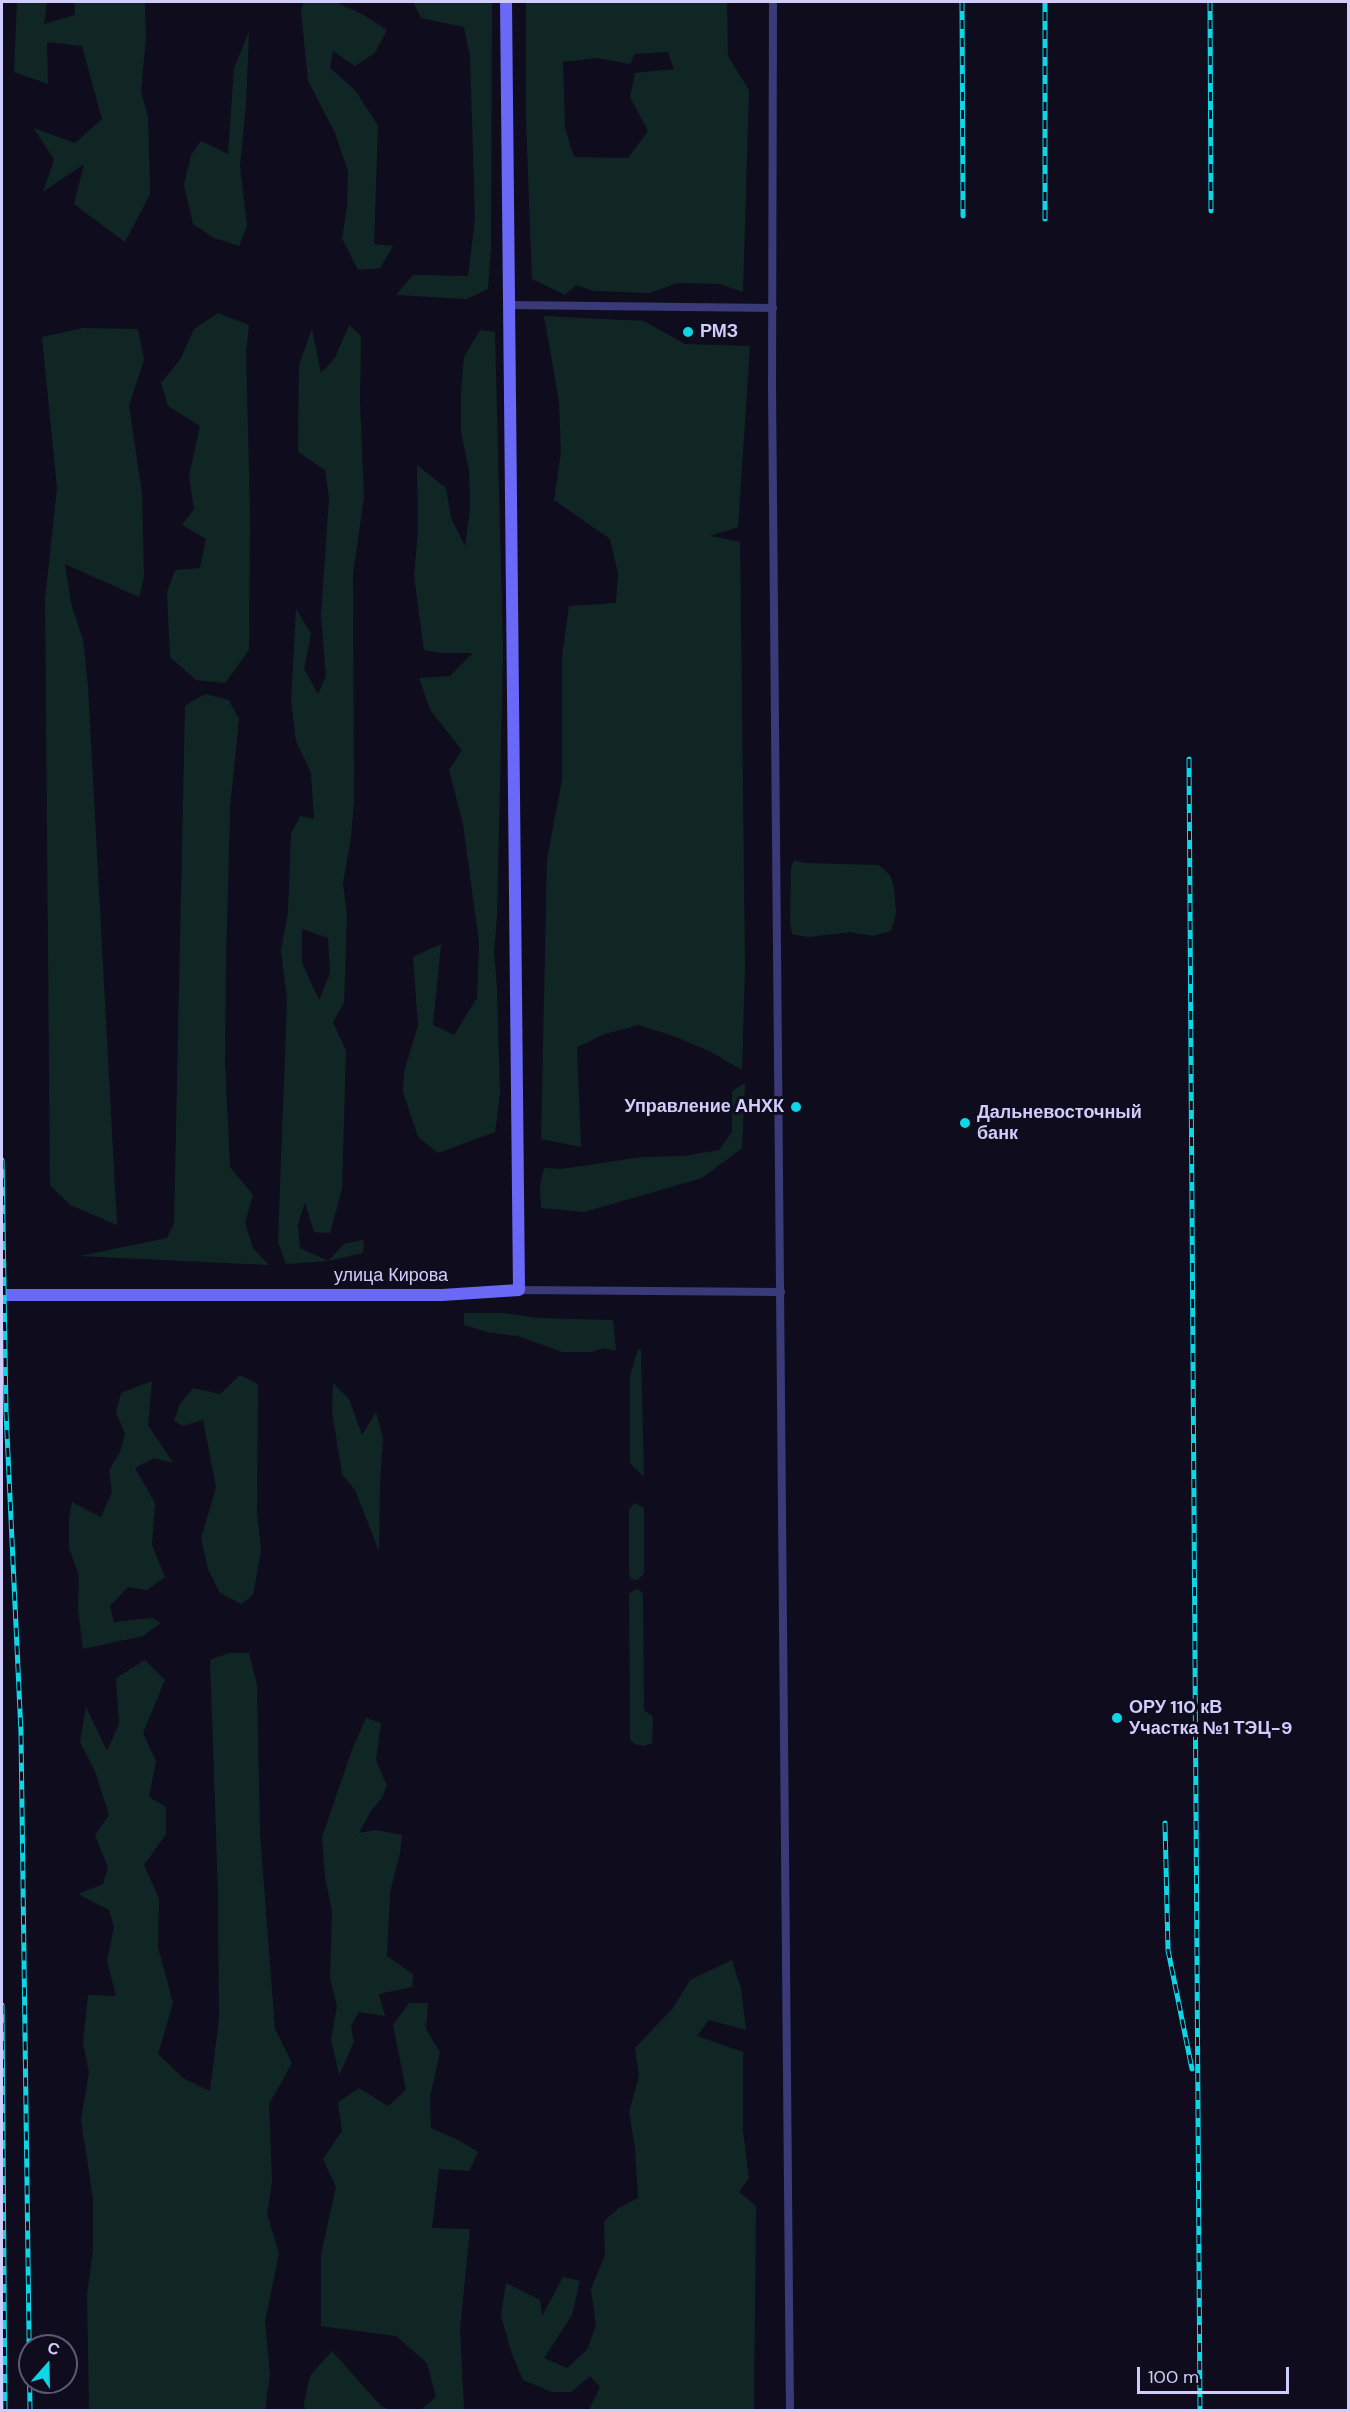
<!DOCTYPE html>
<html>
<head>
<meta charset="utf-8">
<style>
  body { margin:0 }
  #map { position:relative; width:1350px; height:2412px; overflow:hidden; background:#0f0d1d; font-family:"DM Sans",sans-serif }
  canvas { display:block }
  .frame { position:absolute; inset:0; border:3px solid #d0ccfc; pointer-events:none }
  .north { position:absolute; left:18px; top:2334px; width:60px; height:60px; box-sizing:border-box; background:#0f0d1d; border:2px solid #5c5976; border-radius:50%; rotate:20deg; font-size:16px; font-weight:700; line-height:24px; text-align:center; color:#d0ccfc }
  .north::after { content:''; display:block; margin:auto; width:21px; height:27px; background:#0dd6e7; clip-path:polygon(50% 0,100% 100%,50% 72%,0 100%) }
  .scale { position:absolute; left:1137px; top:2367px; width:152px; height:27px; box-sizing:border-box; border:3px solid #d0ccfc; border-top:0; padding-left:8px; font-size:18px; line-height:21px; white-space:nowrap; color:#d0ccfc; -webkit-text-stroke:4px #0f0d1d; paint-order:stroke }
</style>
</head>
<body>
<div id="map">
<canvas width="1350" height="2412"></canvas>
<div class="frame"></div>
<div class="north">С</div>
<div class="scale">100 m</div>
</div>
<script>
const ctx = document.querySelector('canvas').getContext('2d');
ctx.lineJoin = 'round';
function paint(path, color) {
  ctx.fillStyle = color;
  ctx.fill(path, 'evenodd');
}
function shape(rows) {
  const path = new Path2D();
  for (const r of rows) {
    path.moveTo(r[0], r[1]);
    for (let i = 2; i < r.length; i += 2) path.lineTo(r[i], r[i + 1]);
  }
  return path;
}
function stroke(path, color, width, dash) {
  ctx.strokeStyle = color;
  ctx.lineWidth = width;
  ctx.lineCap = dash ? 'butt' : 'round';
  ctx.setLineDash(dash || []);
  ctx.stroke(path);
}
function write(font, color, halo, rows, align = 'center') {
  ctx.font = font + ' "DM Sans",sans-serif';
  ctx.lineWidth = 6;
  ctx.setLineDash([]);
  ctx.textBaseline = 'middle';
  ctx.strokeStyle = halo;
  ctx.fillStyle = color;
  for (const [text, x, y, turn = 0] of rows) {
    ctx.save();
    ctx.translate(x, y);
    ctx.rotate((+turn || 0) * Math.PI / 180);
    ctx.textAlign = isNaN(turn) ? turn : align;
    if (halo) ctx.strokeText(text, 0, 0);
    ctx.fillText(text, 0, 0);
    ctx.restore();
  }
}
paint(shape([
  [17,2,47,2,44,24,75,15,74,2,145,2,146,38,141,92,148,116,150,194,125,242,74,204,84,164,43,192,54,160,34,128,75,143,102,119,82,46,47,42,48,84,14,72],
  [304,2,335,2,362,14,387,30,375,53,355,66,333,51,330,68,355,90,378,126,374,244,393,246,380,268,358,270,342,238,347,207,348,171,335,133,308,81,301,10],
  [413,2,492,2,491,247,488,289,467,299,396,295,413,275,468,276,475,219,470,57,464,27,421,18],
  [526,2,727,2,728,56,749,90,743,292,720,284,677,283,650,293,594,291,576,285,565,295,532,279,526,121],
  [668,52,674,69,635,73,630,97,648,131,628,158,574,157,565,128,563,62,597,58,630,64,635,54],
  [249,32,246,104,240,166,247,226,239,246,214,238,193,224,184,185,191,155,201,141,228,154,234,68],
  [218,313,249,325,246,352,250,512,249,650,225,683,196,680,170,657,167,592,175,570,200,568,206,539,182,525,194,509,189,476,200,426,168,406,161,383,181,358,194,329],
  [544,316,644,321,685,344,750,346,738,527,710,536,740,542,745,966,742,1070,711,1052,679,1038,639,1025,605,1034,577,1047,581,1147,541,1139,547,859,562,780,562,657,569,606,616,603,618,573,610,539,554,500,561,452,559,401],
  [349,325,361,336,360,402,364,497,353,574,354,801,351,838,343,883,347,916,344,1003,333,1022,346,1051,342,1188,330,1233,314,1232,305,1203,298,1224,300,1248,328,1261,344,1244,364,1240,363,1253,328,1261,286,1264,278,1242,287,1000,281,950,288,912,291,834,300,816,314,819,311,773,296,741,291,702,296,609,311,634,304,669,318,694,326,676,321,616,329,497,325,470,298,452,299,365,312,329,321,373,335,358],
  [302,929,328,938,330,973,319,1000,302,963],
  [83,328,138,329,144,360,129,405,142,494,144,577,139,597,65,564,71,603,83,640,88,687,117,1225,70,1205,50,1185,45,599,57,488,42,337],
  [480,330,495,332,503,652,497,917,494,952,497,987,500,1094,495,1132,438,1153,418,1137,403,1092,404,1071,418,1026,413,957,441,944,433,1025,454,1035,477,998,479,942,463,824,449,770,462,750,430,710,419,678,450,676,473,653,442,653,424,650,414,576,418,532,417,465,446,488,451,518,465,546,470,509,469,470,461,432,461,393,464,357],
  [205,694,229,700,239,719,230,808,226,964,225,1061,230,1167,253,1195,245,1223,253,1248,269,1265,80,1256,167,1238,174,1223,185,706],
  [794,860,805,863,879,865,890,875,894,888,896,913,891,931,873,936,850,932,808,937,792,934,790,922,791,868],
  [745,1083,742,1148,702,1178,584,1212,541,1208,540,1186,544,1168,561,1169,642,1157,684,1156,719,1150,732,1132,732,1091],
  [464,1313,504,1313,537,1318,613,1320,616,1351,604,1348,592,1352,562,1352,518,1336,487,1332,464,1325],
  [638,1349,641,1350,644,1477,630,1463,630,1376],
  [240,1375,258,1384,257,1511,261,1551,253,1595,241,1604,220,1593,208,1569,201,1539,216,1487,203,1420,183,1426,174,1421,180,1404,193,1388,220,1394],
  [152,1381,148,1425,173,1463,154,1458,135,1468,155,1503,152,1545,165,1577,147,1590,128,1587,110,1606,114,1622,152,1618,161,1623,143,1636,83,1649,78,1608,79,1576,69,1548,69,1518,72,1502,101,1517,112,1492,109,1470,120,1452,125,1434,116,1412,121,1393],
  [333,1383,349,1399,362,1435,376,1412,383,1438,380,1483,379,1551,355,1490,342,1474,332,1412],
  [635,1503,644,1508,644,1574,637,1580,631,1579,629,1572,629,1509],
  [637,1589,643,1593,644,1710,653,1717,652,1743,644,1746,635,1744,630,1740,629,1593],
  [229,1653,249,1653,257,1685,260,1833,275,2029,292,2063,269,2104,272,2182,267,2214,279,2253,265,2322,270,2375,265,2410,89,2410,87,2295,93,2250,93,2199,81,2120,89,2072,83,2043,88,1995,116,1996,107,1961,114,1927,109,1910,78,1894,103,1884,108,1867,95,1835,109,1815,95,1771,80,1742,86,1707,107,1751,119,1724,116,1678,145,1660,165,1680,143,1733,156,1761,149,1797,166,1807,166,1834,144,1865,159,1899,158,1947,173,2003,158,2054,183,2078,210,2091,219,2019,218,1892,210,1660],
  [366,1718,381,1723,376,1760,387,1786,382,1798,371,1811,359,1833,376,1830,402,1835,400,1853,390,1892,387,1956,413,1974,412,1987,379,1994,385,2016,359,2012,351,2026,354,2042,339,2075,331,2039,337,2006,330,1978,332,1911,325,1877,322,1837,352,1750],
  [732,1960,741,1989,746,2030,709,2020,697,2036,743,2052,743,2131,749,2178,739,2192,756,2206,754,2410,589,2410,600,2387,590,2376,571,2392,552,2392,523,2380,512,2354,501,2316,506,2283,540,2300,542,2316,563,2277,580,2281,572,2315,544,2358,567,2368,587,2350,596,2325,591,2289,605,2255,604,2221,619,2208,638,2198,635,2148,629,2112,639,2076,635,2048,673,2008,690,1980],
  [409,2003,428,2003,426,2029,440,2052,430,2097,431,2128,460,2141,478,2152,469,2171,439,2169,432,2228,470,2229,460,2329,464,2410,421,2410,436,2397,427,2363,396,2336,321,2326,321,2254,336,2187,323,2159,342,2131,338,2102,359,2088,388,2106,406,2090,393,2025],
  [332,2351,381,2406,390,2410,305,2410,304,2403,310,2376]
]), '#102625');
stroke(shape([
  [773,2,772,387,790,2410],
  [508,305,773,308],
  [519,1290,781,1292]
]), '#3b3a79', 8);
stroke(shape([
  [2,1295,442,1295,519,1290,506,2]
]), '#6968f7', 12);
const rail = shape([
  [962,2,963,216],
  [1210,2,1211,211],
  [1045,219,1045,2],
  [1189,759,1200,2410],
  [2,1160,6,1412,21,1733,30,2410],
  [1165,1823,1168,1950,1192,2069],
  [2,2005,5,2410]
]);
stroke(rail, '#0dd6e7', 5);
stroke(rail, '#0f0d1d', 3, [9]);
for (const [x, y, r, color] of [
  [688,332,6,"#0dd6e7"],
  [796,1107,6,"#0dd6e7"],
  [965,1123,6,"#0dd6e7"],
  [1117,1718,6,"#0dd6e7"]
]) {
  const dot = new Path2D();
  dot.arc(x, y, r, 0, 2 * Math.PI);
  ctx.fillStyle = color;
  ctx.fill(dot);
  stroke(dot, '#0f0d1d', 2);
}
write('bold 18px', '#d0ccfc', '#0f0d1d', [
  ["РМЗ",700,332],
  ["Управление АНХК",784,1107,"right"],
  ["Дальневосточный",977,1113],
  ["банк",977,1134],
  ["ОРУ 110 кВ",1129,1708],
  ["Участка №1 ТЭЦ-9",1129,1729]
], 'left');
write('18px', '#d0ccfc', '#0f0d1d', [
  ["улица Кирова",391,1276]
]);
</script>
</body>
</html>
